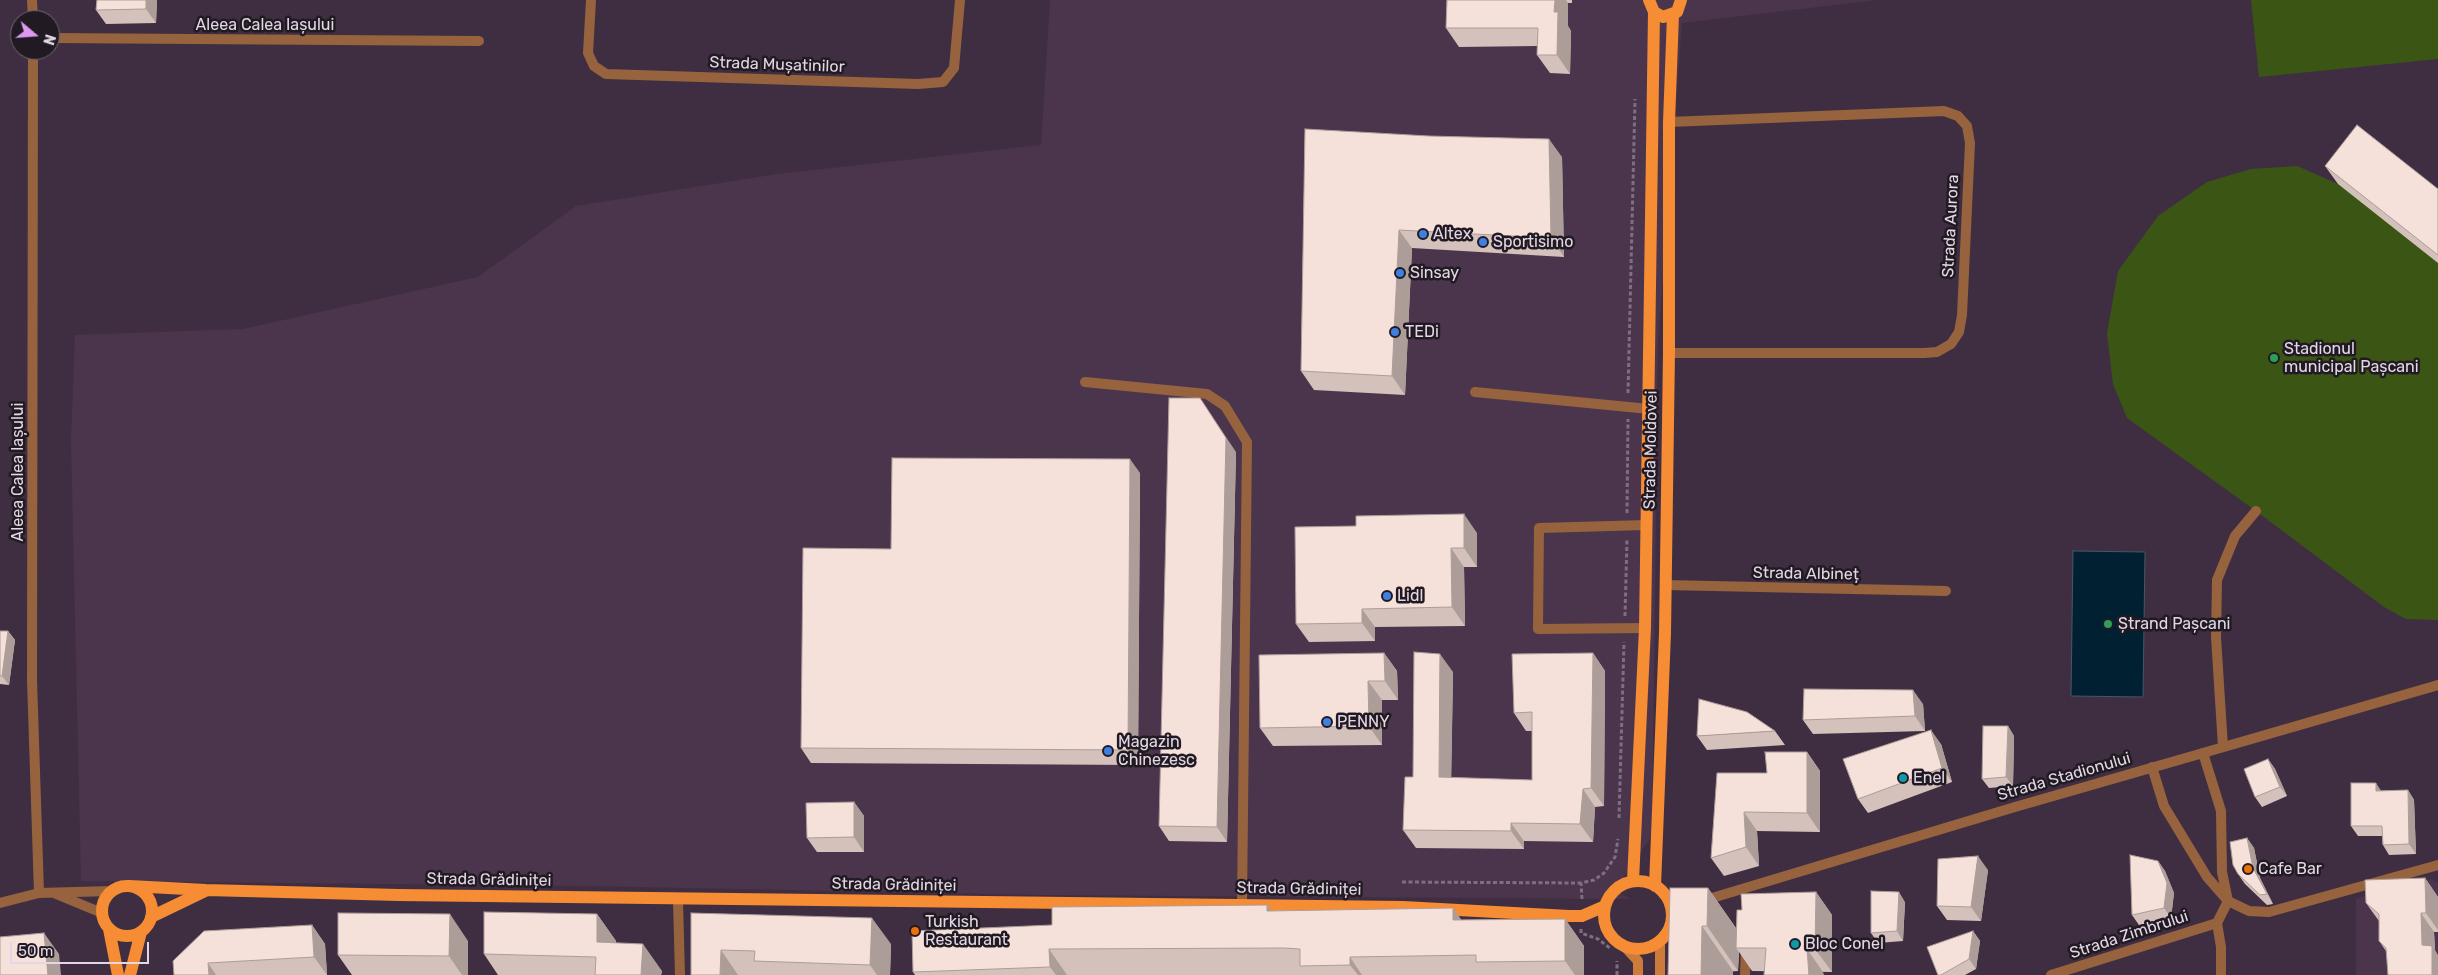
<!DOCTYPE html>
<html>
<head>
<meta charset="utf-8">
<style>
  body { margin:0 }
  #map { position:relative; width:2438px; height:975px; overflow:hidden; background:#3f2e41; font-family:Rubik,sans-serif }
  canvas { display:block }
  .north { position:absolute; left:10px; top:10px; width:50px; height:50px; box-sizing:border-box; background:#211a22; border:1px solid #6e6670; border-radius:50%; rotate:108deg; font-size:14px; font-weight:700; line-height:20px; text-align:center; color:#e2d7e4 }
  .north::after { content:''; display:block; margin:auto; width:18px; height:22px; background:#df98f1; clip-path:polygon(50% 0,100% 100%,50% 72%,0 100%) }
  .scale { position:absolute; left:10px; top:942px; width:139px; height:22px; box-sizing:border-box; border:2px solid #e2d7e4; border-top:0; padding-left:6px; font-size:15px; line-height:18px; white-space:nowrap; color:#e2d7e4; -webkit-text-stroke:4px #211a22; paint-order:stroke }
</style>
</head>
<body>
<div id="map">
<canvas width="2438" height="975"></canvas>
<div class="north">N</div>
<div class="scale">50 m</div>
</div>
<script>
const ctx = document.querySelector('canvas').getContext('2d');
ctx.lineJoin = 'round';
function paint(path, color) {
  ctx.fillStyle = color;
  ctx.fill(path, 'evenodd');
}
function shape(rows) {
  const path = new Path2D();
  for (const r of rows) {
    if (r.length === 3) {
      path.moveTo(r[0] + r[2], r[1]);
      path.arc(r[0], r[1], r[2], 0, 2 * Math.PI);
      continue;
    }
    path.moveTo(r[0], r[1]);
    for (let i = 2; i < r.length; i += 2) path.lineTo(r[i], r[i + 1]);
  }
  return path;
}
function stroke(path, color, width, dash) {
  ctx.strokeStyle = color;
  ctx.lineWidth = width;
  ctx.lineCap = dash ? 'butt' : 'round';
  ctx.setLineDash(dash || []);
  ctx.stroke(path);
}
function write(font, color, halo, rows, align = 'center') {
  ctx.font = font + ' Rubik,sans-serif';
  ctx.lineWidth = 5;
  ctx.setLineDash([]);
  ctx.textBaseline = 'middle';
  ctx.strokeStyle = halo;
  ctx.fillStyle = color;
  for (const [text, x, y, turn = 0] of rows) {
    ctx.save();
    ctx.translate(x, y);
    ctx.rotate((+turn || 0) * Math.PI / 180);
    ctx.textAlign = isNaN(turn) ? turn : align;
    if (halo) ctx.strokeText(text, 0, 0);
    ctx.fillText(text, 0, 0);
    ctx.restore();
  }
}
paint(shape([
  [1050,0,1877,0,1682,23,1658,343,1652,836,1615,890,1630,899,1043,895,588,886,81,881,71,441,75,335,243,329,478,277,576,206,777,174,1041,145],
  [2432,879,2438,883,2438,975,2356,975,2356,899,2408,882]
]), '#4a354d');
paint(shape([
  [2251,0,2438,0,2438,59,2259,77],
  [2297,166,2338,184,2438,197,2438,620,2406,619,2384,607,2256,511,2127,418,2113,384,2107,333,2118,271,2158,216,2207,182,2251,169]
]), '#3b5614');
const water = shape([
  [2073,551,2145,552,2143,697,2071,696,2073,551]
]);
paint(water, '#012133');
stroke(water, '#445868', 1);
stroke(shape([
  [1628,393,1635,99],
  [1627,513,1628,419],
  [1625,616,1627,539],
  [1619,818,1624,642],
  [1402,882,1581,883],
  [1582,899,1581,883,1594,880,1604,873,1615,857,1618,839],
  [1581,929,1581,933,1598,939,1611,949],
  [1617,975,1617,961]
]), '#7e6f80', 3, [4, 2.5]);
stroke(shape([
  [1085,382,1207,394,1225,406,1247,442,1242,905],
  [1475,392,1649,409],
  [1645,628,1538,629,1539,528,1646,525]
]), '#96633e', 10);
stroke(shape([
  [32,0,33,20],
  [591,0,588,53,594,66,606,74,918,84,943,82,954,68,960,0],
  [50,38,479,41],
  [33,50,32,680,39,893],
  [1669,122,1944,111,1958,116,1967,126,1970,143,1962,315,1959,332,1951,344,1937,352,1924,353,1669,353],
  [1665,585,1946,591],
  [2223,747,2216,637,2217,580,2235,536,2256,511],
  [2203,753,2438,685],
  [56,894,102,913],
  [678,900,680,975],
  [0,903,39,893,112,891],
  [1745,975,1746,948],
  [2051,975,2217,923],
  [2221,975,2221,947,2217,923,2228,901]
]), '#96633e', 10);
stroke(shape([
  [2152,767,2164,806,2207,877,2228,901,2249,911,2269,912,2438,865],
  [1702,901,2015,807,2203,753,2221,811,2222,872,2228,901]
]), '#96633e', 10);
stroke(shape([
  [1660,941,1660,975],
  [1625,947,1638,961,1638,975]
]), '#cc7b3b', 10);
stroke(shape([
  [1649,0,1654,12,1663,17,1677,12,1681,0],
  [1638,915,34],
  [1633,881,1645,628,1654,12],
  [129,886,206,890,399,895,1403,907,1569,916,1582,916,1605,906],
  [1655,886,1665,633,1669,353,1669,122,1673,15],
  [127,911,25],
  [151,917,205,891],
  [109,929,118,975],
  [130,975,141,932]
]), '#f68c34', 12);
paint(shape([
  [97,0,157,0,156,23,106,24,96,10],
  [1447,0,1572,0,1572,3,1568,3,1568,26,1571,31,1570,74,1550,73,1537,55,1537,46,1459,47,1446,28],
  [1305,129,1562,157,1564,257,1412,248,1405,395,1314,390,1301,371],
  [2325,166,2438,189,2438,263,2338,184],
  [1236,452,1227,842,1169,841,1159,826],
  [1140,473,1138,765,811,763,801,748,891,549],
  [1477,533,1477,567,1464,567,1465,626,1375,627,1375,641,1309,642,1296,624],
  [0,631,8,631,15,640,9,685,0,684],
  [1384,653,1397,671,1398,700,1382,700,1382,745,1273,746,1260,728],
  [1593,653,1605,671,1604,806,1595,807,1593,842,1524,841,1524,849,1416,848,1403,830,1413,777,1453,672,1451,778,1532,780,1532,731,1526,731,1514,713],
  [1923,704,1925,731,1813,734,1803,720],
  [2008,726,2014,736,2013,786,1989,788,1982,779],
  [1775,731,1785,745,1707,750,1697,736],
  [1941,744,1952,782,1868,813,1858,799],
  [1807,752,1820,771,1820,832,1757,831,1759,866,1724,876,1711,858,1767,773],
  [2268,759,2275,769,2287,796,2262,807,2255,797],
  [2408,790,2414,800,2416,854,2389,855,2383,845,2382,836,2358,836,2351,826,2381,791],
  [854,802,864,816,864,852,817,852,807,838],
  [2247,838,2254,848,2260,878,2273,904,2267,905,2245,884,2238,874],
  [2158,861,2165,871,2174,893,2171,918,2139,925,2132,915],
  [1988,870,1981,921,1947,920,1937,906],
  [2425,878,2438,897,2438,932,2434,932,2435,950,2386,951,2379,941,2379,921,2366,903],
  [1708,888,1736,928,1742,910,1816,892,1832,915,1832,972,1752,971,1739,952,1738,971,1668,975],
  [1905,902,1903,941,1878,943,1871,933],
  [1267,905,1271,911,1453,908,1461,920,1565,919,1584,946,1584,975,915,975,913,972,1052,925],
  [691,913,891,944,890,975,691,975],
  [597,914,616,941,616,943,662,971,661,975,498,975,484,954],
  [312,925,325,944,327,975,174,975],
  [1973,931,1980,941,1976,969,1965,975,1938,975],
  [468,941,468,975,352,975,338,955]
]), '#d4c1bb');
paint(shape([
  [146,0,157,0,156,23,146,9],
  [1555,0,1566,0,1568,3,1568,26,1571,31,1570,74,1557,55,1554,12],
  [1549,139,1562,157,1564,257,1551,238],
  [1399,230,1412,248,1405,395,1392,376],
  [1200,398,1236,452,1227,842,1217,827],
  [1130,459,1140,473,1138,765,1128,750],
  [1464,514,1477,533,1477,567,1464,548],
  [1451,548,1464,567,1465,626,1452,607],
  [1362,609,1375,627,1375,641,1362,623],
  [8,631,15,640,9,685,2,676],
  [1384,653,1397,671,1398,700,1385,681],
  [1593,653,1605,671,1604,806,1591,788],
  [1440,654,1453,672,1451,796,1439,777],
  [1368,681,1382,700,1382,745,1369,726],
  [1913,690,1923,704,1925,731,1915,716],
  [2008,726,2014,736,2013,786,2006,777],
  [1931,730,1941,744,1952,782,1942,768],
  [1807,752,1820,771,1820,832,1807,813],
  [2268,759,2275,769,2287,796,2280,787],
  [2376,783,2382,792,2376,791],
  [1583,789,1595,807,1593,842,1580,824],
  [2408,790,2414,800,2416,854,2409,844],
  [854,802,864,816,864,852,854,837],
  [1744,812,1757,831,1759,866,1746,847],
  [1511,823,1524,841,1524,849,1511,831],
  [2247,838,2254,848,2260,878,2273,904,2267,894,2253,868],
  [1978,856,1988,870,1981,921,1971,907],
  [2158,861,2165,871,2174,893,2171,918,2164,908],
  [2425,878,2438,897,2438,930,2426,913],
  [1708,888,1739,933,1736,948,1739,952,1738,971,1707,926],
  [1816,892,1832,915,1832,972,1815,949],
  [1899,892,1905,902,1903,941,1897,931],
  [1267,905,1286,932,1267,911],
  [1453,908,1472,935,1453,920],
  [2421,913,2434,932,2435,950,2438,955,2438,975,2432,975,2422,945],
  [450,914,468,941,468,975,462,975,449,956],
  [597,914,616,941,615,968,597,942],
  [872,918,891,944,890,975,877,975,870,965],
  [1565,919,1584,946,1584,975,1575,975,1565,961],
  [312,925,325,944,327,975,314,957],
  [1702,926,1733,971,1733,975,1701,975],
  [1973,931,1980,941,1976,969,1969,959],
  [44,933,59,954,61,975,48,975],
  [643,944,662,971,661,975,641,975],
  [1049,949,1067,975,1056,975,1050,967],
  [1807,949,1823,972,1824,975,1809,975],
  [721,950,738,975,720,975],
  [1350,957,1362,975,1358,975,1350,965],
  [208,963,216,975,209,975]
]), '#ac9d99');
const building = shape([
  [97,0,146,0,146,9,96,10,97,0],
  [1447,0,1555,0,1554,12,1558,12,1557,55,1537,55,1538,28,1446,28,1447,0],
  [2357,125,2438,189,2438,255,2325,166,2357,125],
  [1305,129,1429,136,1549,139,1551,238,1399,230,1392,376,1301,371,1305,129],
  [1169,398,1200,398,1226,438,1217,827,1159,826,1169,398],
  [892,458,1130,459,1128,750,801,748,803,548,891,549,892,458],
  [1464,514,1464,548,1451,548,1452,607,1362,609,1362,623,1296,624,1295,527,1356,526,1356,516,1464,514],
  [0,631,8,631,2,676,0,676,0,631],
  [1414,652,1440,654,1439,777,1532,780,1532,712,1514,713,1512,654,1593,653,1591,788,1583,789,1580,824,1511,823,1511,831,1403,830,1405,777,1413,777,1414,652],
  [1384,653,1385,681,1368,681,1369,726,1260,728,1259,655,1384,653],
  [1804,689,1913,690,1915,716,1803,720,1804,689],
  [1699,699,1747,712,1775,731,1697,736,1699,699],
  [1983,726,2008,726,2006,777,1982,779,1983,726],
  [1931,730,1942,768,1858,799,1843,759,1931,730],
  [1765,752,1807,752,1807,813,1744,812,1746,847,1711,858,1717,773,1767,773,1765,752],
  [2268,759,2280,787,2255,797,2244,769,2268,759],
  [2351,783,2376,783,2376,791,2408,790,2409,844,2383,845,2382,826,2351,826,2351,783],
  [854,802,854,837,807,838,806,803,854,802],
  [2247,838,2253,868,2267,894,2260,895,2238,874,2233,865,2230,842,2247,838],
  [2130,855,2158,861,2167,883,2164,908,2132,915,2130,855],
  [1978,856,1971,907,1937,906,1938,859,1978,856],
  [2425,878,2426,913,2421,913,2422,945,2432,946,2432,975,2388,975,2386,948,2379,941,2379,914,2366,903,2365,880,2425,878],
  [1670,888,1708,888,1707,926,1702,926,1701,975,1668,975,1670,888],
  [1871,891,1899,892,1897,931,1871,933,1871,891],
  [1816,892,1815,949,1807,949,1809,975,1764,975,1766,948,1736,948,1737,910,1742,910,1741,894,1816,892],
  [1267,905,1267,911,1453,908,1453,920,1565,919,1565,961,1476,962,1476,955,1350,957,1350,965,1300,966,1300,949,1284,948,1049,949,1050,967,913,972,912,931,1052,925,1052,907,1267,905],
  [484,912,597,914,597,942,643,944,641,975,595,975,596,957,484,954,484,912],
  [338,913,450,914,449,956,338,955,338,913],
  [691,913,872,918,870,965,754,961,755,951,721,950,720,975,691,975,691,913],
  [312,925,314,957,208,963,209,975,174,975,173,961,204,931,312,925],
  [1973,931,1969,959,1941,975,1938,975,1927,947,1973,931],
  [44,933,48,975,0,975,0,937,44,933]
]);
paint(building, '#f6e0da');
stroke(building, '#ac9d99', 1);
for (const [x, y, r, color] of [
  [1423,234,5,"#3f7fe0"],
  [1483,242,5,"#3f7fe0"],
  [1400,273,5,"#3f7fe0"],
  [1395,332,5,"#3f7fe0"],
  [2274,358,5,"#2e9e5b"],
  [1387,596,5,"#3f7fe0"],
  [2108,624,5,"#2e9e5b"],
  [1327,722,5,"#3f7fe0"],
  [1108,751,5,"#3f7fe0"],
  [1903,778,5,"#0f9aa8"],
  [2248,869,5,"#e8710a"],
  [915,931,5,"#e8710a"],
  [1795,944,5,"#0f9aa8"]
]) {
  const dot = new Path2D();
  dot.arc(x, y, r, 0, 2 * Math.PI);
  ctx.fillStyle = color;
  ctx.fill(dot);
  stroke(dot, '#211a22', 2);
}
write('16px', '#e2d7e4', '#211a22', [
  ["Aleea Calea Iașului",265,25],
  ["Strada Mușatinilor",777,65,2],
  ["Strada Aurora",1951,226,-87],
  ["Strada Moldovei",1651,450,-89],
  ["Aleea Calea Iașului",18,472,-90],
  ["Strada Albineț",1806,574,1],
  ["Strada Stadionului",2064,777,-16],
  ["Strada Grădiniței",489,880,1],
  ["Strada Grădiniței",894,885,1],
  ["Strada Grădiniței",1299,889,1],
  ["Strada Zimbrului",2129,935,-18]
]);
write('16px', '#e2d7e4', '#211a22', [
  ["Altex",1433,234],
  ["Sportisimo",1493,242],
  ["Sinsay",1410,273],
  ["TEDi",1405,332],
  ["Stadionul",2284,349],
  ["municipal Pașcani",2284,367],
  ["Lidl",1397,596],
  ["Ștrand Pașcani",2118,624],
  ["PENNY",1337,722],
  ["Magazin",1118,742],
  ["Chinezesc",1118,760],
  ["Enel",1913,778],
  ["Cafe Bar",2258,869],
  ["Turkish",925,922],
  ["Restaurant",925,940],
  ["Bloc Conel",1805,944]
], 'left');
</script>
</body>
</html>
